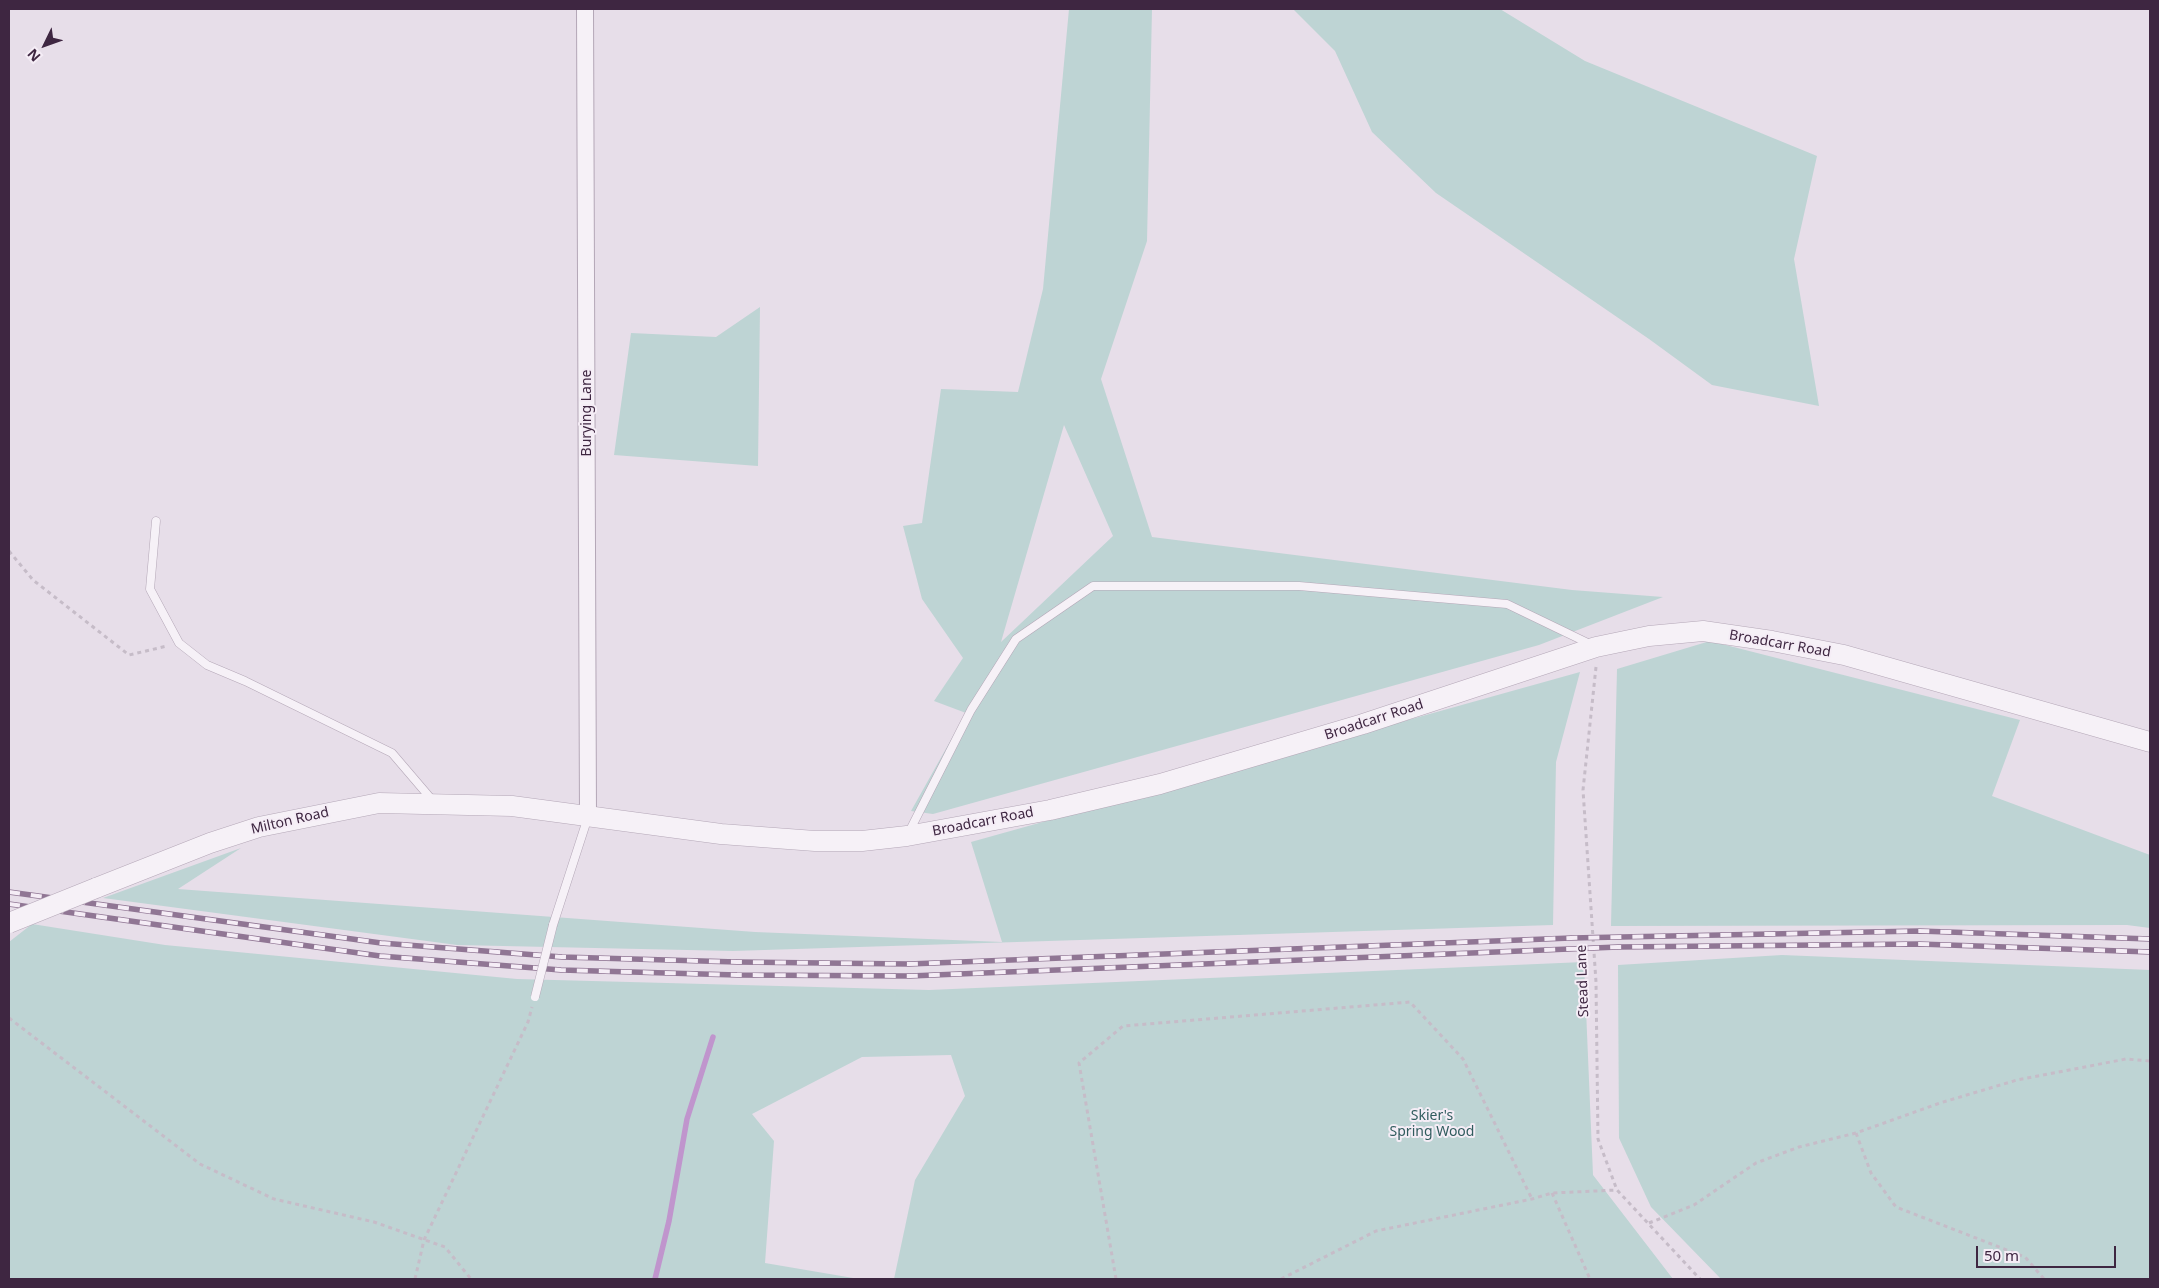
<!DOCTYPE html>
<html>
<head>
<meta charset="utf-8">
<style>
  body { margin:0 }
  #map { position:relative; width:2159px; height:1288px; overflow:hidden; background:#e7dee9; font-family:"Noto Sans",sans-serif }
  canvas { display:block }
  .frame { position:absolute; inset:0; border:10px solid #3e2641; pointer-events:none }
  .north { position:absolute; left:20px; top:20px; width:50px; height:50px; -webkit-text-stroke:4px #f5edf6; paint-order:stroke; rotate:228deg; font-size:14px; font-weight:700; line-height:20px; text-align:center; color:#3e2641 }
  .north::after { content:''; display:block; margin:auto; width:18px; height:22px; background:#3e2641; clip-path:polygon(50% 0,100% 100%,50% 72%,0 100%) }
  .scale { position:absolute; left:1976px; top:1246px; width:140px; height:22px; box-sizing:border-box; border:2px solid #3e2641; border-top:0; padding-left:6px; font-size:15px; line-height:18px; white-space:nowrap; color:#3e2641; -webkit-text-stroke:4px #f5edf6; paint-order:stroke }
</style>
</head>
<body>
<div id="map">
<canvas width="2159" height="1288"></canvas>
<div class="frame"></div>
<div class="north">N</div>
<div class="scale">50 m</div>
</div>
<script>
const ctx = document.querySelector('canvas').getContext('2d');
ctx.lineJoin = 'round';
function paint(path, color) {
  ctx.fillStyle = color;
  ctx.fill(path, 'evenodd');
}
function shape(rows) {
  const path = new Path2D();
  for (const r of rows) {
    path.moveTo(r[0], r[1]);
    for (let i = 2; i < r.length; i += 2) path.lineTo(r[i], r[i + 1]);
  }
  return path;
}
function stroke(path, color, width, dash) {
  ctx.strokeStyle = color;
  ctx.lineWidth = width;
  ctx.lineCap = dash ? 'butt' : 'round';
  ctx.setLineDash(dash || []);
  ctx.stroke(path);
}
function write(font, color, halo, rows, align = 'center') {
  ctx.font = font + ' "Noto Sans",sans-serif';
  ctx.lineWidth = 4;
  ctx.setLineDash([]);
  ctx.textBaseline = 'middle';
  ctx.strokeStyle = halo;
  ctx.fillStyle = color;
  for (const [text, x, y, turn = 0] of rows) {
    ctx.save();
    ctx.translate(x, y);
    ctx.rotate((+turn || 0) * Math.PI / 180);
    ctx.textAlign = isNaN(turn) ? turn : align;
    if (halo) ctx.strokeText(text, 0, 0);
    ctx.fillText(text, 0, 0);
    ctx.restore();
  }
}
paint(shape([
  [1069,9,1152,9,1147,241,1101,379,1152,537,1572,590,1663,597,1539,645,933,814,911,811,966,713,934,701,963,658,922,599,903,526,922,523,941,389,1018,392,1043,289],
  [1064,425,1113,536,1001,642],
  [1293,9,1500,9,1585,61,1817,156,1794,259,1819,406,1712,385,1649,339,1436,193,1372,132,1335,51],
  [760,307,758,466,614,455,631,333,716,337],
  [1710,641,2020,720,1992,796,2150,855,2150,928,2127,925,1611,926,1617,669],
  [1580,672,1556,762,1553,925,733,951,457,945,103,898,241,848,178,889,755,932,1002,942,971,842],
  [32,924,165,945,517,979,929,990,1584,962,1593,1175,1673,1279,894,1279,915,1180,965,1096,951,1055,862,1057,752,1114,774,1141,765,1263,859,1279,9,1279,9,942],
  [1782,955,2150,970,2150,1279,1721,1279,1651,1207,1619,1138,1618,965]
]), '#bed4d4');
stroke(shape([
  [655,1279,669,1221,687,1119,713,1037]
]), '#c095cd', 5.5);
const service = shape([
  [156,521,150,589,179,643,207,665,245,681,392,753,433,801],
  [909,832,971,710,1016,639,1093,586,1299,586,1507,604,1592,645],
  [553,925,588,817]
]);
const minor = shape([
  [585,9,588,816]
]);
const tertiary = shape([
  [96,888,210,843,259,827,379,803,512,806,721,834,815,841,862,841,907,836,1050,810,1160,784,1363,724,1596,647,1649,636,1703,631,1772,641,1844,655,2150,742]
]);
stroke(service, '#b4a7b7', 9);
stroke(minor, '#b4a7b7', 18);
stroke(tertiary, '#b4a7b7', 21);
stroke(shape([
  [9,551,33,580,129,655,167,646],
  [1596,667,1583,790,1596,982,1598,1139,1617,1190,1700,1279],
  [9,1018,200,1164,274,1199,374,1222,445,1247,471,1279],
  [1856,1133,1871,1173,1896,1207,2025,1257,2044,1279],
  [1552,1193,1590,1279],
  [1649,1223,1694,1205,1756,1163,1799,1147,1856,1133,1940,1103,2017,1080,2126,1059,2150,1061],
  [415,1279,424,1240,528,1022,532,1007],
  [1116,1279,1079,1063,1123,1026,1410,1002,1463,1059,1532,1199],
  [1281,1279,1376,1231,1532,1199,1552,1193,1617,1190]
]), '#c6bcc8', 3, [4, 4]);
stroke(service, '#f6f1f7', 8);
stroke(minor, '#f6f1f7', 16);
stroke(tertiary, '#f6f1f7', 20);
const rail = shape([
  [9,892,381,943,562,957,737,962,909,964,1571,938,1919,931,2150,939],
  [9,904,380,956,561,970,737,975,910,976,1618,947,1919,944,2150,952]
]);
stroke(rail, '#907694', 5.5);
stroke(rail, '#f5edf6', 4, [11]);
const serviceBridge = shape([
  [535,997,553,925]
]);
const tertiaryBridge = shape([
  [9,923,96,888]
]);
stroke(serviceBridge, '#b4a7b7', 9, []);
stroke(tertiaryBridge, '#b4a7b7', 21, []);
stroke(serviceBridge, '#f6f1f7', 8);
stroke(tertiaryBridge, '#f6f1f7', 20);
write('14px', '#3e2641', '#f5edf6', [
  ["Burying Lane",587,413,-90],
  ["Broadcarr Road",1780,644,10],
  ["Broadcarr Road",1374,720,-18],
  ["Milton Road",290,821,-13],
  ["Broadcarr Road",983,822,-11],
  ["Stead Lane",1583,981,-92]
]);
write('14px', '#315c5e', '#f5edf6', [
  ["Skier's",1432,1116],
  ["Spring Wood",1432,1132]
]);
</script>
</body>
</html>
